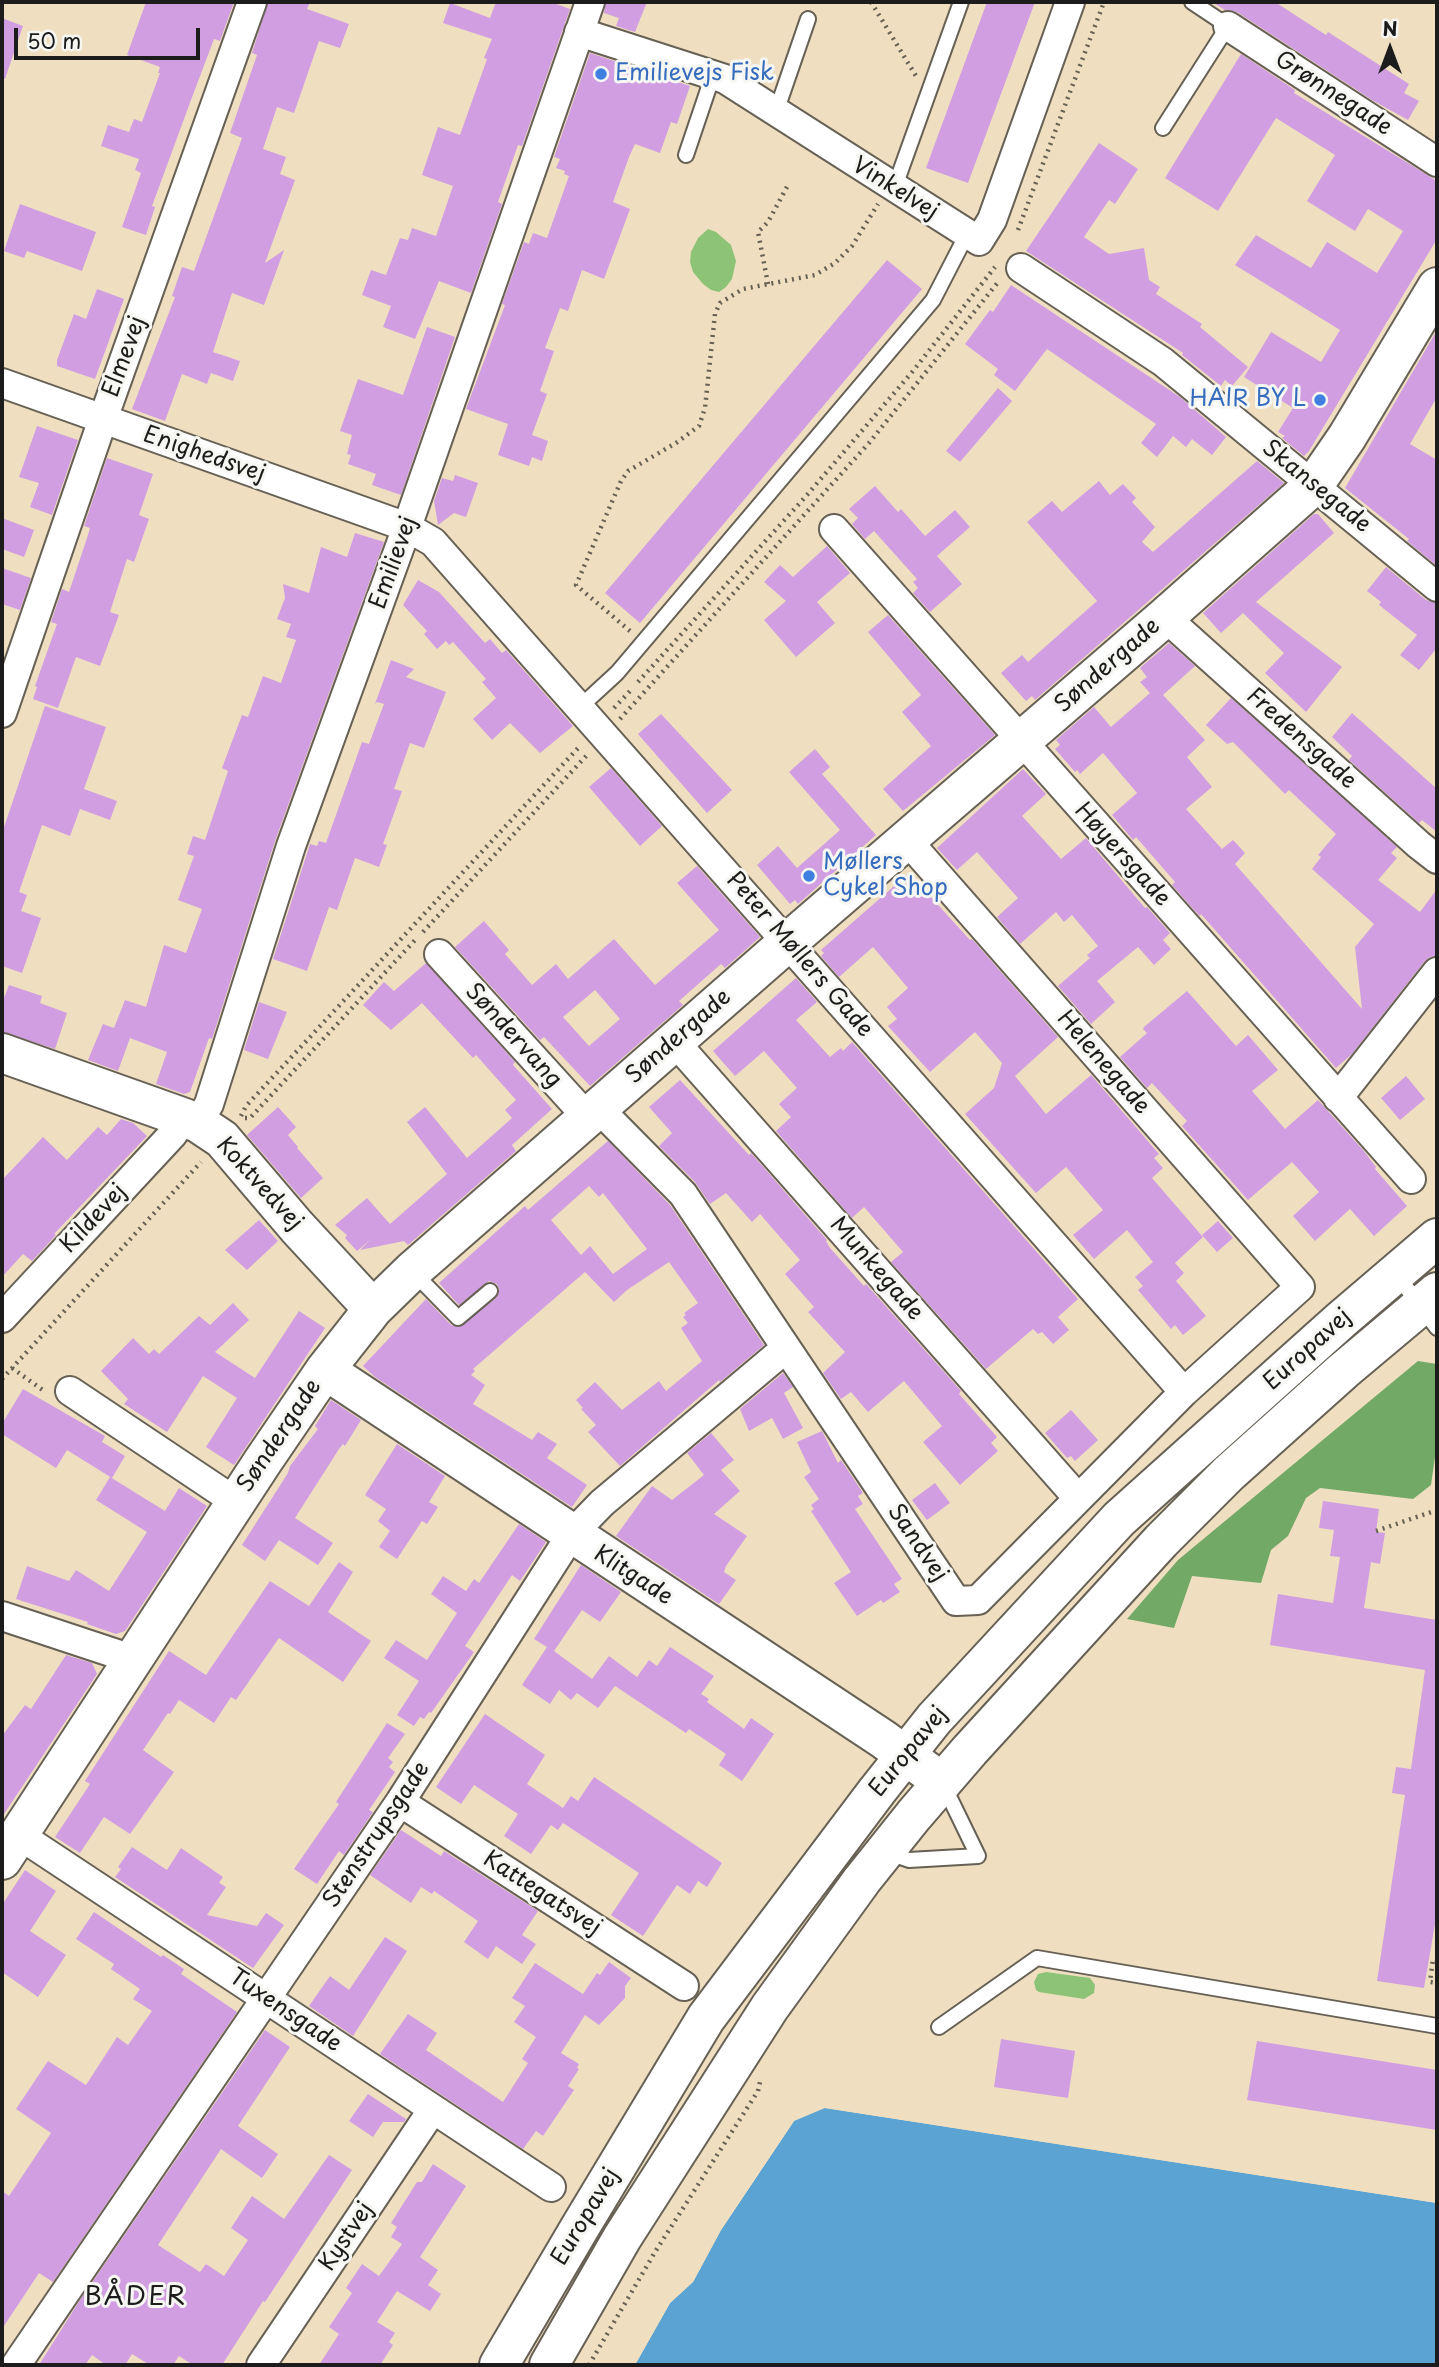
<!DOCTYPE html>
<html>
<head>
<meta charset="utf-8">
<style>
  body { margin:0 }
  #map { position:relative; width:1439px; height:2367px; overflow:hidden; background:#efdfc0; font-family:"Playpen Sans",sans-serif }
  canvas { display:block }
  .frame { position:absolute; inset:0; border:4px solid #1c1c1c; pointer-events:none }
  .north { position:absolute; left:1355px; top:14px; width:70px; height:70px; -webkit-text-stroke:5px #f6f6f2; paint-order:stroke; rotate:0deg; font-size:19px; font-weight:700; line-height:28px; text-align:center; color:#1c1c1c }
  .north::after { content:''; display:block; margin:auto; width:24px; height:32px; background:#1c1c1c; clip-path:polygon(50% 0,100% 100%,50% 72%,0 100%) }
  .scale { position:absolute; left:14px; top:28px; width:186px; height:32px; box-sizing:border-box; border:4px solid #1c1c1c; border-top:0; padding-left:9px; font-size:21px; line-height:24px; white-space:nowrap; color:#1c1c1c; -webkit-text-stroke:5px #f6f6f2; paint-order:stroke }
</style>
</head>
<body>
<div id="map">
<canvas width="1439" height="2367"></canvas>
<div class="frame"></div>
<div class="north">N</div>
<div class="scale">50 m</div>
</div>
<script>
const ctx = document.querySelector('canvas').getContext('2d');
ctx.lineJoin = 'round';
function paint(path, color) {
  ctx.fillStyle = color;
  ctx.fill(path, 'evenodd');
}
function shape(rows) {
  const path = new Path2D();
  for (const r of rows) {
    path.moveTo(r[0], r[1]);
    for (let i = 2; i < r.length; i += 2) path.lineTo(r[i], r[i + 1]);
  }
  return path;
}
function stroke(path, color, width, dash) {
  ctx.strokeStyle = color;
  ctx.lineWidth = width;
  ctx.lineCap = dash ? 'butt' : 'round';
  ctx.setLineDash(dash || []);
  ctx.stroke(path);
}
function write(font, color, halo, rows, align = 'center') {
  ctx.font = font + ' "Playpen Sans",sans-serif';
  ctx.lineWidth = 6;
  ctx.setLineDash([]);
  ctx.textBaseline = 'middle';
  ctx.strokeStyle = halo;
  ctx.fillStyle = color;
  for (const [text, x, y, turn = 0] of rows) {
    ctx.save();
    ctx.translate(x, y);
    ctx.rotate((+turn || 0) * Math.PI / 180);
    ctx.textAlign = isNaN(turn) ? turn : align;
    if (halo) ctx.strokeText(text, 0, 0);
    ctx.fillText(text, 0, 0);
    ctx.restore();
  }
}
paint(shape([
  [708,229,716,232,731,245,736,261,732,279,726,287,719,292,711,290,703,284,693,272,690,262,691,252,698,238],
  [1046,1972,1090,1978,1095,1985,1094,1993,1084,1999,1039,1992,1036,1990,1034,1982,1038,1974]
]), '#8dc376');
paint(shape([
  [1418,1361,1437,1364,1437,1443,1431,1485,1413,1499,1320,1488,1306,1498,1288,1536,1271,1550,1261,1583,1192,1576,1174,1628,1127,1619,1178,1560]
]), '#72a967');
paint(shape([
  [825,2108,1437,2203,1437,2365,635,2365,670,2303,693,2282,721,2230,794,2121]
]), '#5ba3d2');
paint(shape([
  [825,2105,1437,2199,1437,2203,825,2108],
  [792,2118,794,2121,721,2230,693,2282,670,2303,635,2365,631,2365,668,2301,690,2280,718,2228]
]), '#efdfc0');
paint(shape([
  [146,2,234,2,220,41,214,39,191,100,152,206,155,207,146,235,122,227,141,173,135,170,139,159,101,146,108,125,129,132,134,119,142,122,160,73,158,73,160,67,127,55],
  [268,2,310,2,307,9,349,24,340,48,319,41,294,113,277,107,263,149,286,157,280,174,295,180,265,263,284,250,264,305,232,293,213,352,240,361,233,381,211,373,207,384,182,374,165,421,132,409,175,297,172,296,182,267,194,271,242,138,230,133,257,55,252,53],
  [496,2,551,2,570,9,522,146,518,145,498,202,502,204,471,293,439,281,415,339,383,327,391,306,362,295,371,270,386,275,400,238,408,240,412,228,436,236,453,186,422,175,438,127,460,135,487,59,484,58,492,39,443,23,450,3,490,18],
  [606,2,647,2,635,32,616,26,619,18,604,13],
  [987,2,1035,2,968,183,926,168],
  [1212,2,1275,2,1326,35,1328,32,1409,84,1404,93,1419,101,1408,120,1372,100,1237,12,1225,10],
  [2,18,23,26,5,79,2,79],
  [590,53,690,86,677,124,671,122,660,153,635,144,629,157,613,202,630,209,604,279,582,270,568,311,560,308,545,348,554,351,540,391,547,394,532,435,548,441,542,461,532,457,529,466,498,455,508,424,466,409,505,305,502,304,524,242,529,244,533,233,547,238,569,176,564,174,565,171,556,168,560,159,554,157],
  [1241,54,1295,90,1294,93,1437,181,1437,239,1309,451,1304,456,1282,438,1285,436,1278,432,1293,408,1244,377,1271,332,1321,362,1340,330,1235,265,1256,235,1311,268,1327,242,1377,273,1403,231,1368,209,1355,231,1307,201,1335,155,1276,118,1218,211,1165,178],
  [1099,143,1138,169,1115,204,1109,200,1084,237,1109,254,1144,248,1149,280,1160,287,1156,294,1202,324,1200,327,1248,367,1232,386,1225,380,1221,386,1182,355,1183,353,1026,251],
  [20,204,96,232,82,271,27,251,24,258,4,251],
  [887,260,922,289,640,623,605,593],
  [1011,285,1180,397,1226,437,1212,455,1192,439,1186,447,1173,436,1157,457,1141,443,1156,424,1047,349,1015,391,994,375,998,369,965,344,990,310,993,312],
  [97,289,124,299,95,379,57,366,57,360,74,314,86,319],
  [427,327,455,337,401,495,372,485,376,474,348,464,351,455,347,454,352,435,340,431,358,379,403,395],
  [1437,330,1437,397,1410,444,1437,460,1437,566,1407,541,1409,539,1345,488],
  [998,388,1012,401,960,462,946,451],
  [37,426,78,440,52,515,30,507,39,483,19,477],
  [107,458,153,474,139,515,149,519,134,562,127,559,110,612,119,615,100,666,76,657,58,708,33,699,37,687,35,686,57,624,51,622,62,589,69,592,87,538,90,528,84,526],
  [1257,461,1284,483,1035,700,1032,696,1026,701,1001,673,1022,655,1028,662,1097,601,1027,522,1052,501,1062,512,1099,481,1110,495,1123,484,1136,498,1132,502,1155,527,1142,542,1153,552],
  [455,475,478,483,466,517,454,513,438,525,434,501,442,478,453,481],
  [875,486,898,512,901,509,925,536,955,510,970,527,937,556,962,584,930,612,913,593,918,588,913,582,917,579,874,531,865,539,852,524,858,518,849,509],
  [1314,514,1318,514,1334,533,1256,602,1342,667,1306,712,1265,673,1284,653,1243,613,1221,633,1203,613],
  [2,518,34,530,24,557,2,549],
  [355,533,384,542,275,841,212,1039,209,1038,190,1092,184,1094,156,1084,167,1052,130,1038,118,1071,88,1060,103,1024,114,1028,125,1000,146,1007,164,945,186,953,202,909,178,900,194,856,187,854,193,836,205,840,228,771,222,768,242,715,248,717,263,676,281,683,296,640,286,637,291,624,277,619,285,598,283,584,309,593,321,547,347,557],
  [827,546,850,573,817,602,835,623,796,657,764,620,786,601,764,582,780,565,793,577],
  [1386,567,1426,600,1437,603,1437,651,1436,649,1419,670,1400,655,1417,635,1379,605,1381,602,1367,591],
  [2,568,31,578,20,610,2,604],
  [418,580,439,592,485,643,490,639,502,653,506,650,573,726,540,753,510,723,492,740,473,719,496,698,482,682,486,679,453,642,449,645,446,641,437,649,424,634,427,631,403,605],
  [888,615,995,735,903,811,883,789,931,746,902,712,921,695,868,632],
  [1169,643,1195,666,1163,695,1205,740,1187,757,1212,787,1186,809,1222,849,1233,840,1245,853,1235,864,1362,1009,1355,947,1374,924,1312,869,1321,857,1318,855,1336,834,1289,790,1285,794,1233,742,1227,744,1206,725,1231,698,1397,847,1391,853,1397,858,1378,880,1420,912,1437,889,1437,956,1430,957,1424,962,1352,1054,1336,1068,1201,914,1200,916,1195,911,1172,885,1175,882,1136,837,1133,840,1112,815,1137,793,1103,753,1080,774,1077,770,1075,772,1055,749,1060,745,1056,740,1094,707,1111,727,1150,693,1140,682,1147,677,1140,668],
  [391,660,414,669,406,677,446,692,424,748,410,743,394,789,402,791,383,844,387,845,379,867,355,858,337,910,329,907,307,971,273,959,310,844,317,846,319,841,326,843,362,742,369,744,384,704,377,702,375,704],
  [45,706,106,727,84,789,117,801,110,820,80,809,70,836,42,825,19,892,27,895,21,911,41,918,22,973,2,966,2,833],
  [1352,713,1437,789,1437,832,1422,820,1419,823,1349,760,1352,756,1332,737],
  [661,714,732,790,707,813,638,734],
  [815,749,830,767,822,774,876,835,798,904,795,900,790,904,757,865,778,846,797,868,840,830,789,772],
  [611,768,662,826,640,846,589,787],
  [1023,769,1046,794,1022,816,1061,859,1086,838,1145,908,1147,907,1170,933,1163,940,1171,949,1154,965,1138,947,1097,981,1115,1002,1091,1024,1058,986,1090,958,1087,955,1098,946,1072,915,1064,922,1056,912,1020,944,997,917,1018,898,977,852,957,870,937,848],
  [697,866,760,937,725,968,721,964,679,1001,683,1005,590,1086,544,1037,540,1040,455,947,484,921,509,950,505,954,532,985,556,964,568,979,614,939,655,985,719,930,677,883],
  [595,990,620,1019,589,1046,563,1017],
  [909,873,970,940,972,939,1058,1037,1015,1076,1046,1114,1091,1075,1159,1154,1154,1158,1163,1168,1152,1178,1203,1237,1175,1263,1184,1273,1176,1281,1206,1316,1183,1335,1175,1325,1171,1329,1138,1290,1143,1286,1135,1277,1153,1262,1127,1230,1094,1259,1073,1235,1103,1210,1066,1167,1036,1193,965,1114,994,1088,1002,1063,975,1032,930,1072,888,1026,897,1019,887,1007,908,988,873,947,839,977,821,956,824,953,821,950],
  [426,963,515,1062,513,1065,552,1109,512,1145,516,1151,408,1245,404,1241,360,1250,370,1240,357,1251,345,1238,347,1235,335,1225,367,1198,390,1224,447,1174,407,1122,425,1107,467,1158,512,1118,505,1110,516,1100,476,1055,473,1058,422,1003,391,1030,363,1005,384,982,394,991],
  [796,978,817,1002,796,1020,830,1057,841,1048,843,1051,852,1042,1078,1299,1058,1317,1069,1330,1053,1344,1042,1332,1038,1334,1033,1329,986,1369,891,1262,903,1252,864,1207,852,1218,776,1131,791,1117,779,1104,797,1088,764,1051,735,1076,713,1051],
  [9,985,42,996,40,1003,67,1013,55,1049,2,1032,2,1003],
  [1187,991,1236,1046,1248,1035,1278,1070,1252,1091,1285,1129,1318,1100,1363,1150,1376,1167,1375,1169,1407,1206,1374,1236,1350,1209,1315,1241,1293,1216,1319,1192,1292,1162,1248,1200,1182,1126,1187,1121,1152,1083,1147,1088,1120,1057,1147,1033,1143,1029,1144,1027],
  [259,1002,287,1012,268,1059,244,1050],
  [1406,1076,1425,1099,1400,1120,1381,1098],
  [680,1080,749,1155,751,1153,827,1240,826,1241,830,1248,864,1286,866,1284,961,1391,959,1394,997,1437,991,1443,998,1451,960,1485,923,1442,942,1426,904,1381,868,1412,851,1392,841,1399,823,1373,845,1352,808,1312,814,1307,785,1274,800,1260,760,1214,752,1222,726,1193,710,1204,695,1182,659,1146,672,1133,649,1107],
  [278,1107,296,1127,288,1135,298,1147,297,1148,323,1178,301,1198,247,1135],
  [121,1119,133,1123,147,1136,54,1234,56,1235,32,1261,23,1254,2,1277,2,1180,43,1137,67,1160,98,1127,107,1135],
  [608,1141,670,1205,764,1345,720,1382,719,1380,620,1466,588,1432,596,1425,581,1409,583,1408,576,1400,595,1382,622,1410,659,1381,666,1391,702,1361,681,1328,688,1323,683,1317,686,1315,684,1313,698,1303,669,1262,627,1290,614,1302,585,1272,473,1369,475,1371,471,1375,485,1385,473,1404,532,1440,538,1432,557,1444,547,1458,587,1485,572,1507,375,1377,363,1366,426,1299,451,1325,459,1327,496,1298,499,1289,497,1284,489,1281,459,1305,439,1283,525,1206,528,1210],
  [589,1186,599,1197,603,1193,647,1249,613,1274,590,1246,581,1255,551,1220],
  [259,1220,278,1241,247,1270,225,1250],
  [1218,1221,1233,1238,1217,1252,1202,1235],
  [233,1303,249,1320,215,1352,255,1378,299,1311,325,1328,234,1465,206,1447,237,1398,203,1376,167,1432,124,1404,128,1399,101,1371,133,1338,149,1354,154,1349,159,1354,199,1316,210,1325],
  [783,1373,793,1387,784,1393,803,1428,783,1439,772,1418,749,1431,740,1409],
  [23,1389,105,1436,102,1442,125,1456,112,1478,67,1450,56,1468,2,1434,2,1424],
  [331,1400,361,1420,345,1446,343,1444,339,1449,295,1518,333,1543,318,1565,279,1540,265,1561,242,1545,288,1473,290,1466,318,1429,315,1426],
  [1071,1410,1098,1440,1075,1461,1071,1456,1067,1458,1045,1433],
  [822,1431,838,1463,841,1460,863,1493,858,1496,863,1504,855,1509,902,1579,894,1584,900,1592,883,1603,881,1600,857,1616,834,1583,851,1572,811,1511,814,1509,811,1505,819,1499,804,1477,811,1472,797,1442],
  [711,1433,734,1460,721,1470,740,1491,714,1514,747,1536,726,1566,724,1572,736,1580,719,1604,616,1536,652,1486,672,1500,704,1475,687,1453],
  [397,1444,445,1476,429,1502,438,1507,427,1524,422,1521,397,1559,379,1547,390,1531,378,1521,386,1509,365,1495],
  [110,1477,165,1511,179,1488,207,1506,125,1631,116,1634,87,1624,88,1622,16,1599,27,1566,69,1581,76,1570,109,1591,147,1532,96,1500],
  [935,1483,950,1503,927,1520,912,1500],
  [1323,1501,1379,1509,1376,1532,1385,1533,1380,1564,1371,1562,1364,1608,1437,1620,1437,1924,1435,1924,1424,1988,1377,1981,1405,1795,1392,1793,1396,1767,1411,1769,1425,1670,1270,1645,1278,1594,1333,1603,1340,1557,1330,1556,1334,1530,1319,1528],
  [519,1524,546,1542,520,1581,512,1575,465,1646,474,1652,431,1713,429,1712,424,1719,420,1717,414,1726,397,1715,419,1681,384,1658,396,1640,427,1660,457,1613,431,1594,443,1576,466,1591,474,1579,479,1583],
  [339,1562,353,1572,328,1612,371,1641,343,1682,279,1638,236,1700,231,1697,214,1723,179,1700,170,1714,168,1713,143,1750,174,1772,130,1834,104,1817,80,1853,55,1837,90,1784,85,1781,169,1651,206,1675,270,1581,309,1606],
  [581,1565,621,1592,600,1622,582,1610,554,1651,592,1679,609,1656,637,1677,649,1660,657,1666,670,1647,714,1676,701,1694,709,1699,707,1702,744,1729,751,1718,774,1734,742,1781,719,1765,726,1754,689,1729,686,1733,615,1686,598,1708,577,1693,571,1700,559,1690,550,1704,522,1685,547,1647,534,1639],
  [66,1655,92,1663,97,1674,2,1817,2,1736,25,1705,31,1709],
  [485,1714,545,1755,527,1784,563,1808,571,1796,578,1801,594,1777,722,1863,707,1887,698,1881,690,1894,677,1885,643,1936,611,1915,639,1873,563,1823,558,1830,551,1825,531,1854,504,1836,518,1814,474,1785,461,1804,436,1787],
  [387,1723,405,1734,388,1758,393,1762,389,1767,395,1772,369,1810,373,1812,344,1855,339,1851,317,1884,294,1869,339,1804,336,1802],
  [401,1830,441,1856,444,1851,538,1911,522,1935,536,1944,522,1964,496,1946,488,1959,464,1942,478,1921,434,1891,432,1894,421,1887,411,1903,370,1875],
  [132,1847,167,1870,181,1848,223,1877,219,1883,226,1887,207,1915,257,1926,266,1913,284,1925,253,1968,115,1877,121,1869,118,1867],
  [25,1870,56,1891,30,1931,66,1955,38,1997,2,1972,2,1905],
  [94,1912,161,1957,163,1955,184,1969,181,1974,237,2012,53,2282,39,2273,2,2329,2,2191,9,2196,51,2133,16,2109,48,2061,86,2085,117,2037,128,2045,152,2011,133,1999,140,1989,111,1969,114,1964,76,1939],
  [385,1937,407,1951,353,2036,309,2006,330,1976,349,1990],
  [609,1962,631,1978,625,1986,625,1998,599,2025,585,2015,561,2053,579,2064,577,2068,579,2069,568,2086,574,2090,543,2136,536,2131,523,2149,380,2054,408,2014,437,2033,426,2050,503,2102,528,2063,522,2059,536,2037,514,2022,525,2006,512,1998,535,1963,583,1994,597,1973,600,1975],
  [265,2030,290,2047,238,2126,278,2154,262,2178,221,2149,158,2245,200,2272,206,2264,224,2276,248,2240,231,2228,252,2196,284,2219,329,2155,352,2170,265,2302,263,2301,222,2365,193,2365,179,2356,173,2365,150,2365,132,2354,125,2365,106,2365,92,2355,85,2365,39,2365,80,2300],
  [1001,2039,1075,2051,1068,2098,994,2087],
  [1257,2041,1437,2070,1437,2130,1247,2100],
  [368,2094,406,2119,404,2122,383,2122,373,2137,349,2121],
  [433,2164,466,2186,420,2257,438,2270,428,2285,441,2294,430,2311,397,2291,377,2322,395,2333,389,2342,393,2345,380,2365,319,2365,339,2334,329,2327,352,2293,346,2288,362,2264,379,2276,402,2244,391,2237,397,2227,391,2223,417,2182,422,2182]
]), '#d19ee2');
const lane = shape([
  [776,112,808,19],
  [1163,128,1228,26,1192,2],
  [686,155,713,75],
  [894,189,961,2],
  [580,707,617,673,933,300,967,234],
  [413,1272,458,1318,490,1291],
  [1396,1274,1437,1328],
  [889,1853,909,1860,978,1856,944,1786],
  [939,2027,1037,1958,1437,2026]
]);
const street = shape([
  [1228,26,1437,162],
  [579,32,725,79,979,241,992,220,1070,2],
  [1021,268,1163,362,1437,587],
  [2,383,407,527,433,542,1184,1392],
  [834,529,1411,1179],
  [1165,617,1419,845,1437,859],
  [2,713,103,419,252,2],
  [439,954,588,1118],
  [674,1041,1077,1497],
  [1338,1098,1437,972],
  [598,1108,683,1194,956,1601,978,1600,1184,1392,1300,1287,906,839],
  [198,1123,209,1104,291,846,407,527,590,2],
  [2,1318,173,1134,182,1117],
  [70,1391,236,1502],
  [2,1616,132,1659],
  [400,1802,684,1986],
  [19,1835,551,2187],
  [16,2365,400,1802,571,1535,602,1503,785,1349],
  [261,2365,433,2109]
]);
const secondary = shape([
  [2,1053,182,1117,198,1123,222,1139,297,1227,373,1309],
  [325,1370,883,1739,942,1782],
  [2,1860,263,1461,325,1370,373,1309,412,1271,788,942,1165,617,1314,485,1347,437,1437,287]
]);
const primary = shape([
  [499,2365,579,2229,706,2018,877,1791,934,1719,1119,1519,1341,1320,1437,1238],
  [549,2365,622,2238,770,2007,862,1880,914,1815,970,1750,1161,1541,1229,1473,1343,1371,1437,1292]
]);
stroke(lane, '#666055', 18);
stroke(street, '#666055', 32);
stroke(secondary, '#666055', 42);
stroke(primary, '#666055', 42);
stroke(shape([
  [871,2,916,76],
  [1018,230,1104,2],
  [768,284,758,232,768,222,788,185],
  [630,631,576,585,621,481,628,471,676,443,699,426,705,408,715,314,720,303,743,289,815,275,835,263,852,246,878,204],
  [638,682,807,495,913,371,995,267],
  [614,708,632,689],
  [620,719,869,443,999,281],
  [423,932,588,754],
  [241,1116,246,1106,580,746],
  [245,1118,250,1118,417,938],
  [12,1368,44,1391],
  [2,1379,201,1162],
  [1376,1531,1437,1510],
  [1437,1960,1433,1959,1430,1982,1437,1983],
  [589,2365,655,2252,758,2091,760,2082]
]), '#666055', 4.5, [2, 5]);
stroke(lane, '#fff', 14);
stroke(street, '#fff', 28);
stroke(secondary, '#fff', 38);
stroke(primary, '#fff', 38);
for (const [x, y, r, color] of [
  [601,74,7,"#3f7fe0"],
  [1320,400,7,"#3f7fe0"],
  [809,876,7,"#3f7fe0"]
]) {
  const dot = new Path2D();
  dot.arc(x, y, r, 0, 2 * Math.PI);
  ctx.fillStyle = color;
  ctx.fill(dot);
  stroke(dot, '#f6f6f2', 2.5);
}
write('23px', '#366cbe', '#f6f6f2', [
  ["Emilievejs Fisk",615,74],
  ["HAIR BY L",1306,400,"right"],
  ["Møllers",823,863],
  ["Cykel Shop",823,889]
], 'left');
write('23px', '#1c1c1c', '#f6f6f2', [
  ["Grønnegade",1333,94,33],
  ["Vinkelvej",895,189,32],
  ["Elmevej",125,357,-70],
  ["Enighedsvej",204,455,19],
  ["Skansegade",1316,487,39],
  ["Emilievej",394,563,-70],
  ["Søndergade",1108,666,-41],
  ["Fredensgade",1301,739,42],
  ["Høyersgade",1122,855,48],
  ["Peter Møllers Gade",799,955,49],
  ["Søndervang",513,1036,48],
  ["Søndergade",679,1037,-41],
  ["Helenegade",1103,1063,49],
  ["Koktvedvej",259,1184,48],
  ["Kildevej",94,1219,-47],
  ["Munkegade",876,1269,49],
  ["Europavej",1308,1350,-42],
  ["Søndergade",280,1436,-56],
  ["Sandvej",917,1543,56],
  ["Klitgade",633,1576,33],
  ["Europavej",909,1752,-51],
  ["Stenstrupsgade",377,1835,-56],
  ["Kattegatsvej",542,1894,33],
  ["Tuxensgade",285,2011,34],
  ["Europavej",586,2217,-59],
  ["Kystvej",347,2237,-56]
]);
ctx.letterSpacing = '2px';
write('26px', '#1c1c1c', '#f6f6f2', [
  ["BÅDER",136,2298]
]);
ctx.letterSpacing = '0px';
</script>
</body>
</html>
